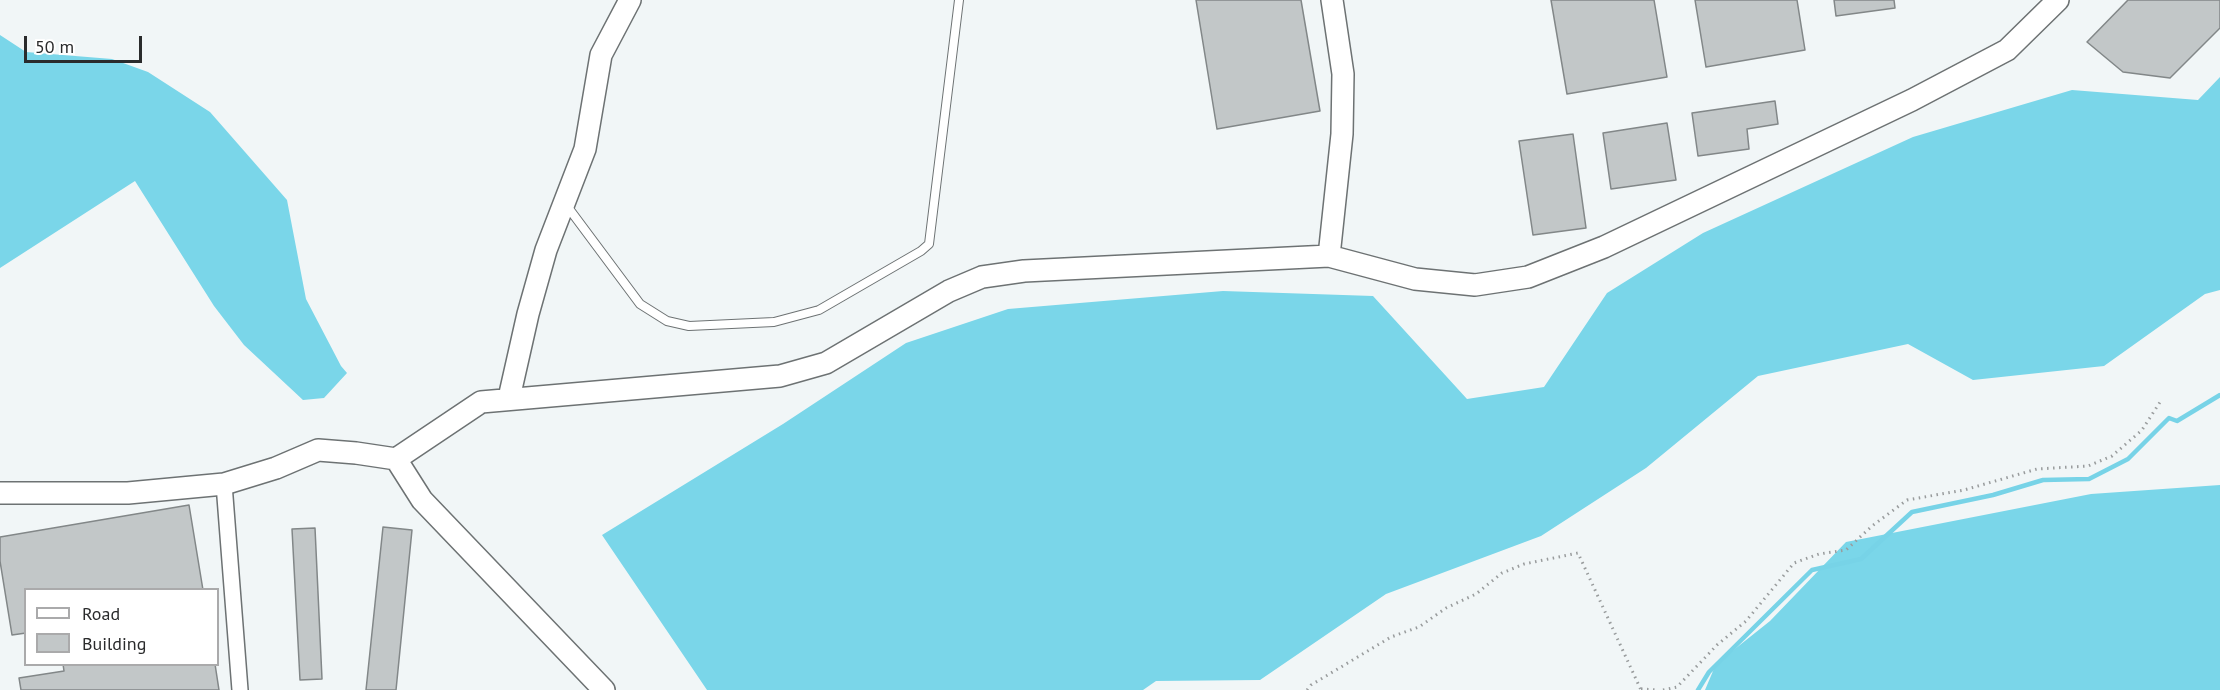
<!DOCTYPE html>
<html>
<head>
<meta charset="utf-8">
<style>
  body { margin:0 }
  #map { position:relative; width:2220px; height:690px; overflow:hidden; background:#f1f6f7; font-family:"PT Sans",sans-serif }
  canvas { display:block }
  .legend { position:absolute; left:24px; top:588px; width:195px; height:78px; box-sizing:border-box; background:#fff; border:2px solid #aaaaab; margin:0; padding:8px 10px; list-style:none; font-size:18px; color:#2a2b2c }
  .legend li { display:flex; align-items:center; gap:12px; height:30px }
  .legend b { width:30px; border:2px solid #aaaaab }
  .scale { position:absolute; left:24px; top:36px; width:118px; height:27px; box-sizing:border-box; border:3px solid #2a2b2c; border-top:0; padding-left:8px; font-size:18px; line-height:21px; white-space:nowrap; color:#2a2b2c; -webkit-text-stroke:4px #fff; paint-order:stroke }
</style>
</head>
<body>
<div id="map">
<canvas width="2220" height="690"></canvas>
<ul class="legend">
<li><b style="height:8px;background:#fff"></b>Road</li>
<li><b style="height:16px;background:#c2c7c8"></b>Building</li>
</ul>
<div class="scale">50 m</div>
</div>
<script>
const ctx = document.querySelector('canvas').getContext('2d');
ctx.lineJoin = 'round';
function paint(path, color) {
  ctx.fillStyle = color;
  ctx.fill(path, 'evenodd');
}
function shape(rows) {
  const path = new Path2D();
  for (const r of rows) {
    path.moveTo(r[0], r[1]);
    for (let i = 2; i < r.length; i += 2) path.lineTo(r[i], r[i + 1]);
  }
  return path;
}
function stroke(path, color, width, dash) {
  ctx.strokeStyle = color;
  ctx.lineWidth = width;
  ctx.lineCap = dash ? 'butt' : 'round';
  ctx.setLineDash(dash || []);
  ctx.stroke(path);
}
paint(shape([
  [0,35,26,52,112,59,148,72,210,112,287,200,306,299,341,366,347,373,324,398,303,400,244,345,214,306,135,181,0,268],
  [2220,77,2220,290,2205,294,2104,366,1973,380,1908,344,1758,376,1646,468,1541,536,1386,594,1260,680,1156,681,1143,690,707,690,602,535,783,424,906,343,1008,309,1223,291,1373,296,1467,399,1544,387,1607,293,1703,233,1913,137,2072,90,2198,100],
  [2220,485,2220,690,1705,690,1716,664,1770,621,1846,542,2091,494]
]), '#7ad6e9');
stroke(shape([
  [1698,690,1709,672,1812,570,1861,559,1912,512,1993,495,2043,480,2089,479,2128,459,2169,418,2177,421,2220,395]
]), '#77d3e7', 4.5);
const building = shape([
  [1196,0,1301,0,1320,111,1217,129,1196,0],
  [1551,0,1654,0,1667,77,1567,94,1551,0],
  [1695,0,1797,0,1805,50,1706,67,1695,0],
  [1834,0,1894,0,1895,8,1836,16,1834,0],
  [2128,0,2220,0,2220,28,2170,78,2123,72,2087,42,2128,0],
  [1775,101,1778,124,1747,129,1749,149,1698,156,1692,113,1775,101],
  [1667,123,1676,180,1611,189,1603,133,1667,123],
  [1573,134,1586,228,1533,235,1519,141,1573,134],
  [189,505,203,590,26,590,26,633,12,635,0,561,0,537,189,505],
  [383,527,412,530,396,690,366,690,383,527],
  [315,528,322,679,300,680,292,529,315,528],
  [63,664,215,664,219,690,21,690,19,678,64,671,63,664]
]);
paint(building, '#c2c7c8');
stroke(building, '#828788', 1.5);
const lane = shape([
  [567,206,640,304,667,321,689,326,774,322,819,310,921,251,929,244,959,0]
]);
const street = shape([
  [224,484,240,690]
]);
const secondary = shape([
  [1329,256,1342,134,1343,74,1332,0],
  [509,398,528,314,546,250,585,149,601,55,630,0],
  [396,459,422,500,604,690],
  [0,493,128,493,224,484,276,468,318,450,356,453,396,459,481,402,780,376,826,363,949,291,982,277,1024,271,1329,256,1415,279,1475,285,1528,277,1604,247,1912,100,2007,50,2058,0]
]);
stroke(lane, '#6d7273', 10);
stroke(street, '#6d7273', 18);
stroke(secondary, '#6d7273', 24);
stroke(shape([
  [1641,689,1659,690],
  [1307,690,1311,685,1391,637,1419,627,1446,608,1476,594,1502,573,1524,564,1578,553,1641,690],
  [1663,690,1677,687,1717,645,1746,621,1794,563,1819,554,1846,550,1872,526,1907,500,1964,490,2037,469,2088,466,2112,456,2142,430,2162,399]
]), '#999c9d', 3, [1.5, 4.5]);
stroke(lane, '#fff', 8);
stroke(street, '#fff', 15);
stroke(secondary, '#fff', 21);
</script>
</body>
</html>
